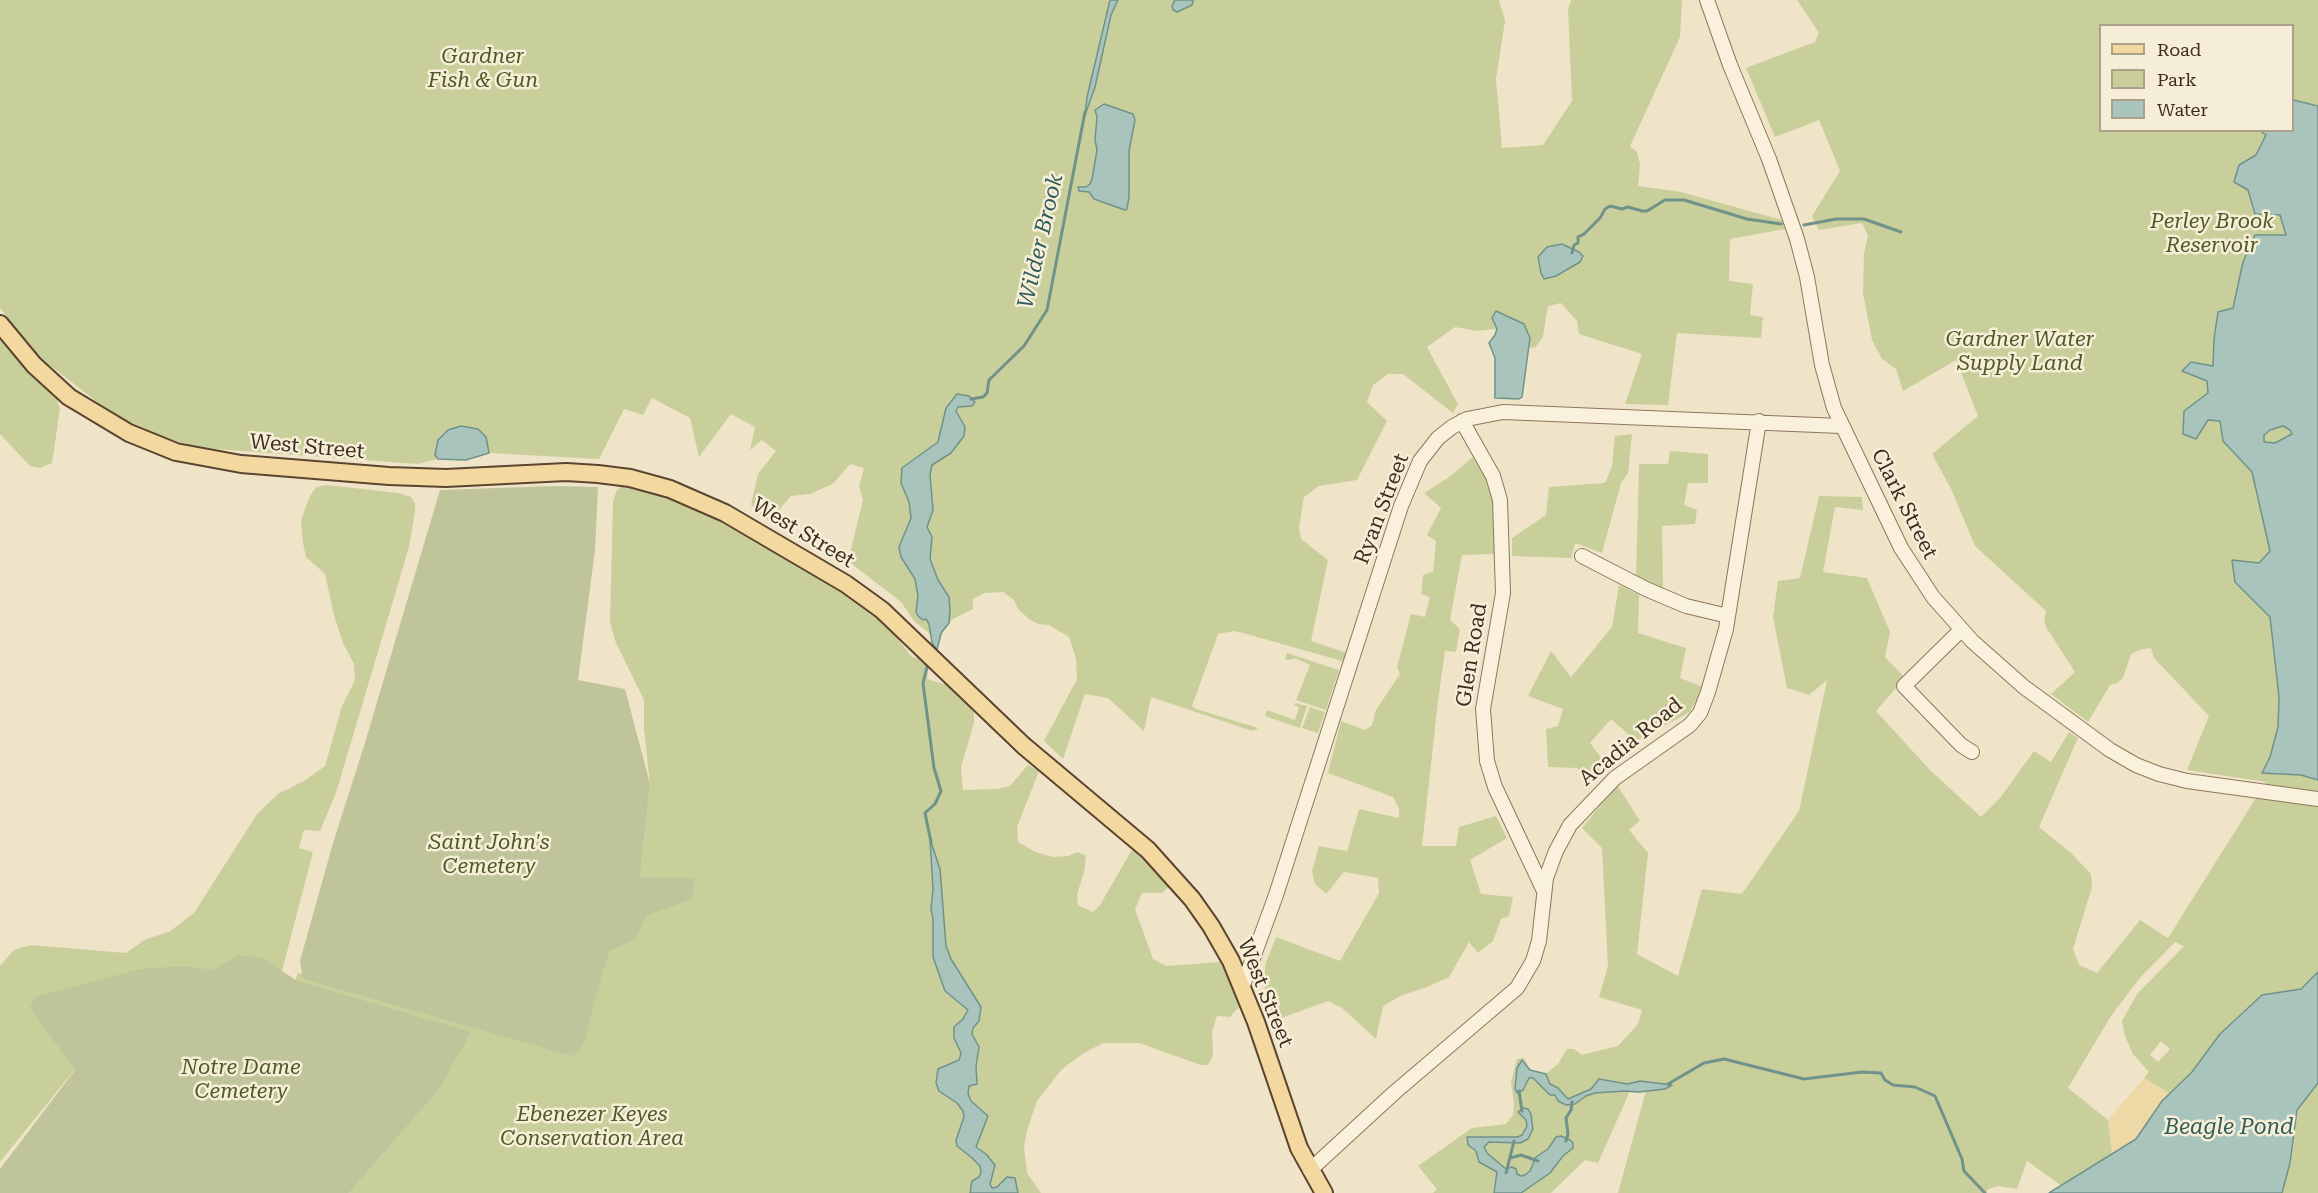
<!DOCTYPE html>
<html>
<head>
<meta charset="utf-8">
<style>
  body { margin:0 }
  #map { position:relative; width:2318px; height:1193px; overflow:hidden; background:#f0e4c8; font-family:"Roboto Serif",serif }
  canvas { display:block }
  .legend { position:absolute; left:2099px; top:24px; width:195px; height:108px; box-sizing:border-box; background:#f7eed8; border:2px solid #ada18e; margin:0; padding:8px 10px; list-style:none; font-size:18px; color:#3d2e20 }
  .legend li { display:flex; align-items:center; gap:12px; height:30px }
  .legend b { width:30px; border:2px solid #ada18e }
</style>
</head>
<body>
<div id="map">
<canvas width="2318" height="1193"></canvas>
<ul class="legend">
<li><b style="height:8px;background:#f3d9a0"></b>Road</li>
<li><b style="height:16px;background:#c9cf9b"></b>Park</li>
<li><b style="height:16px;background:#a9c4bc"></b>Water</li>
</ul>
</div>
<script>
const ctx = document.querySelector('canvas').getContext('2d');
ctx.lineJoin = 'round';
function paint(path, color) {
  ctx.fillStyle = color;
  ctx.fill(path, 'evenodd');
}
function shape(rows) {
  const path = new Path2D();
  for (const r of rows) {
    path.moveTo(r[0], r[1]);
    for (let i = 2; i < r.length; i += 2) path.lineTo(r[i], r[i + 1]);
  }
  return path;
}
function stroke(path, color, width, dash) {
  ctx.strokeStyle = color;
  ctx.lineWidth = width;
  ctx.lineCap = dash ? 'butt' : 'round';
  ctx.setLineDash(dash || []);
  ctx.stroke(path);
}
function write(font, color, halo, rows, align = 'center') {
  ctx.font = font + ' "Roboto Serif",serif';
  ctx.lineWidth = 5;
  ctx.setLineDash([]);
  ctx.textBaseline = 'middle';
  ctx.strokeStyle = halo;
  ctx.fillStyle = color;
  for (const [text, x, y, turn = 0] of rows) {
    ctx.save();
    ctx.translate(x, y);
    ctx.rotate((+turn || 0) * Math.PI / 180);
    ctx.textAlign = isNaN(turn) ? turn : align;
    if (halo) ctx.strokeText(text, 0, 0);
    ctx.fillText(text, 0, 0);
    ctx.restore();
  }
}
paint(shape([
  [0,0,1499,0,1505,21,1496,79,1502,148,1543,145,1572,101,1568,9,1571,0,1682,0,1680,37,1630,146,1637,152,1640,164,1638,186,1681,192,1782,220,1785,229,1730,239,1729,281,1753,284,1750,315,1763,317,1761,338,1677,333,1668,405,1625,404,1642,354,1579,334,1577,321,1561,303,1548,306,1543,337,1535,348,1528,347,1530,337,1524,324,1496,311,1492,318,1497,329,1477,331,1455,327,1427,347,1458,404,1453,413,1403,374,1388,374,1373,385,1367,402,1387,421,1357,480,1319,486,1304,497,1299,528,1301,539,1328,560,1311,641,1347,653,1344,660,1342,661,1243,633,1234,631,1218,634,1192,706,1196,709,1258,728,1254,731,1249,730,1151,697,1144,731,1108,698,1085,694,1063,759,1044,741,1077,679,1076,659,1069,637,1049,625,1038,624,1029,619,1018,609,1014,600,1003,592,985,593,973,599,973,609,953,619,944,629,937,650,932,643,932,636,929,633,914,621,901,602,848,561,863,500,859,486,864,468,850,464,833,484,810,494,791,496,769,521,751,505,758,474,776,451,762,440,750,450,755,427,731,414,699,457,690,418,652,398,643,415,624,409,599,459,489,453,466,460,438,459,417,464,202,448,154,435,109,411,34,353,0,308],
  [1797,0,2318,0,2318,1001,2220,1034,2192,1072,2169,1093,2144,1078,2149,1072,2133,1054,2125,1036,2122,1021,2137,994,2184,946,2175,942,2139,979,2111,1016,2068,1088,2108,1120,2112,1152,2093,1167,2062,1186,2027,1161,2017,1189,1998,1186,1988,1189,1986,1193,1618,1193,1648,1083,1640,1081,1627,1084,1624,1090,1630,1091,1598,1163,1585,1160,1551,1193,1433,1193,1437,1189,1418,1166,1472,1128,1506,1124,1513,1115,1514,1104,1511,1082,1517,1059,1524,1058,1530,1070,1545,1074,1558,1064,1567,1049,1574,1049,1582,1055,1618,1046,1638,1024,1642,1010,1599,997,1608,966,1602,848,1582,828,1617,785,1640,821,1629,830,1648,853,1637,954,1678,976,1702,889,1742,894,1799,811,1827,680,1809,695,1787,688,1773,617,1778,581,1800,578,1819,496,1862,497,1863,510,1835,507,1823,572,1867,578,1890,632,1885,657,1905,678,1876,711,1929,769,1981,817,2000,798,2034,751,2051,762,2069,732,2078,738,2039,827,2072,854,2091,874,2092,887,2073,949,2079,965,2097,973,2140,920,2168,938,2266,782,2187,770,2209,716,2154,658,2151,648,2140,650,2131,654,2123,678,2117,683,2110,685,2088,722,2051,694,2075,672,2046,627,2044,619,2046,611,1975,546,1951,489,1932,454,1978,416,1956,360,1903,391,1896,369,1882,359,1872,340,1863,293,1864,253,1868,236,1862,223,1819,230,1812,216,1840,171,1819,120,1775,137,1746,68,1815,42,1819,33],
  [2100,26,2292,26,2292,130,2100,130],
  [2161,1041,2170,1049,2158,1062,2150,1055],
  [0,337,56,396,60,409,52,463,40,468,30,466,0,434],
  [1632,434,1628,473,1621,483,1602,553,1575,543,1571,558,1512,556,1512,538,1546,515,1549,487,1605,483,1612,467,1615,436],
  [1670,451,1708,454,1708,483,1688,483,1684,505,1697,510,1695,524,1662,526,1663,588,1636,577,1639,464,1668,464],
  [1474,456,1488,478,1494,500,1495,554,1462,555,1450,620,1460,629,1456,652,1445,651,1438,701,1422,846,1456,846,1459,827,1496,816,1507,838,1470,860,1481,894,1513,897,1509,916,1501,919,1493,941,1478,953,1469,942,1449,977,1425,988,1402,995,1383,1006,1376,1039,1342,1008,1328,1001,1273,1021,1265,989,1265,965,1276,937,1340,961,1379,893,1378,878,1344,872,1326,894,1315,884,1312,871,1319,846,1347,851,1359,809,1399,818,1399,809,1393,797,1328,773,1341,721,1365,730,1372,725,1376,710,1400,674,1397,667,1411,614,1425,617,1430,597,1421,594,1423,575,1433,572,1436,541,1427,535,1441,508,1424,493,1448,478],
  [327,485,399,493,411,497,415,503,415,512,409,547,336,793,320,831,304,830,299,848,313,852,282,971,80,1063,0,1162,0,966,14,950,30,945,126,953,146,939,169,932,194,913,257,814,278,794,304,781,325,766,342,706,355,680,354,664,343,643,334,615,325,574,306,557,303,543,301,520,310,496,316,487],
  [623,485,635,485,676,499,732,526,807,568,864,605,895,636,912,657,921,659,929,666,927,679,947,685,974,707,974,723,961,767,963,790,998,789,1010,786,1028,765,1039,771,1017,827,1018,842,1036,852,1053,857,1068,856,1078,852,1086,856,1084,873,1077,894,1078,905,1093,912,1100,905,1133,848,1162,873,1170,886,1162,893,1142,893,1135,909,1153,959,1166,966,1220,962,1228,974,1239,1007,1230,1017,1217,1016,1212,1031,1213,1054,1210,1062,1207,1065,1201,1065,1139,1043,1103,1043,1084,1053,1062,1069,1037,1101,1028,1127,1024,1146,1027,1173,1041,1193,349,1193,438,1091,294,983,298,973,588,1028,589,1024,496,998,676,879,640,878,650,784,644,729,644,700,616,643,610,623,613,501,617,490],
  [1619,585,1639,595,1638,633,1686,648,1680,678,1703,687,1690,712,1636,741,1611,719,1590,743,1610,769,1594,782,1577,768,1548,767,1546,729,1558,726,1563,709,1528,696,1551,651,1571,677,1612,627],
  [1287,653,1339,670,1326,710,1296,700,1310,665,1295,658,1290,660,1285,659],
  [1295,703,1307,706,1300,728,1265,716,1267,710,1295,720,1299,707,1294,705],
  [1310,707,1325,712,1318,733,1302,728],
  [2318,1083,2318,1193,2282,1193,2290,1163,2297,1110]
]), '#c9cf9b');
paint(shape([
  [2144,1078,2169,1093,2162,1101,2136,1139,2112,1152,2108,1120]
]), '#ecd9a5');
paint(shape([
  [553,486,598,487,595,550,578,680,625,689,650,784,640,878,695,878,692,899,648,915,634,940,609,951,593,1006,586,1038,581,1049,572,1056,303,979,300,961,333,843,364,746,440,490],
  [239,955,263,958,297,981,471,1032,438,1091,349,1193,0,1193,0,1169,75,1070,30,1008,35,997,140,969,186,966,212,970]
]), '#bfc49a');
const water = shape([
  [1110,0,1118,0,1111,15,1095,87,1085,115,1087,97,1110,0],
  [1175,0,1193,0,1193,1,1192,5,1177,12,1173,10,1172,6,1175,0],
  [2293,100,2318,106,2318,780,2301,775,2262,773,2270,757,2278,727,2279,697,2270,617,2235,582,2232,560,2259,563,2270,551,2252,472,2223,441,2220,421,2208,420,2196,439,2183,434,2184,411,2208,393,2207,381,2182,371,2191,362,2213,366,2214,339,2218,312,2233,308,2243,262,2255,235,2286,235,2280,215,2255,214,2248,190,2234,182,2239,165,2256,155,2266,135,2260,131,2292,130,2293,100],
  [2283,426,2290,430,2292,434,2275,443,2264,442,2264,435,2270,430,2283,426],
  [1104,104,1133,114,1135,120,1129,151,1129,197,1127,209,1125,210,1094,199,1089,192,1079,191,1078,187,1086,187,1090,184,1092,179,1097,150,1095,140,1097,117,1095,110,1104,104],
  [1562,244,1579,252,1583,256,1580,262,1556,276,1544,279,1541,273,1538,257,1547,247,1562,244],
  [1496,311,1524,324,1530,338,1522,397,1519,399,1495,398,1495,358,1489,343,1495,335,1497,329,1492,318,1496,311],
  [957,394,969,396,975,402,972,406,958,407,956,411,965,427,964,436,951,453,932,465,930,475,933,510,927,527,932,537,930,559,938,580,949,597,950,610,949,623,941,633,937,650,932,643,929,624,926,619,923,620,918,616,916,612,918,596,915,579,901,557,899,547,911,518,909,502,901,483,902,468,938,442,946,408,957,394],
  [461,426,478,429,486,437,489,453,466,460,438,459,435,455,438,440,448,430,461,426],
  [930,839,940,869,946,946,951,959,981,1007,979,1021,973,1028,972,1034,979,1047,976,1066,977,1084,969,1086,968,1094,971,1101,988,1116,976,1147,986,1154,995,1165,990,1184,992,1188,997,1187,1007,1177,1015,1178,1018,1193,970,1193,972,1181,979,1177,981,1172,980,1166,971,1157,957,1146,956,1140,964,1117,963,1111,957,1103,939,1091,936,1083,938,1069,959,1060,961,1053,954,1038,954,1027,963,1019,968,1010,945,991,933,957,933,919,931,909,933,889,930,839],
  [2318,972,2318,1083,2297,1110,2290,1163,2282,1193,2049,1193,2136,1139,2162,1101,2192,1072,2220,1034,2262,995,2301,989,2318,972],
  [1522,1060,1530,1070,1546,1074,1550,1084,1558,1088,1568,1099,1591,1089,1599,1079,1627,1084,1640,1081,1672,1085,1665,1089,1639,1092,1624,1091,1595,1093,1586,1096,1575,1104,1566,1105,1558,1101,1555,1095,1550,1095,1533,1078,1529,1078,1523,1090,1517,1093,1515,1089,1517,1068,1522,1060],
  [1523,1108,1528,1109,1531,1114,1532,1123,1533,1129,1528,1139,1520,1143,1489,1142,1484,1147,1487,1153,1506,1169,1512,1167,1516,1169,1517,1174,1521,1176,1525,1175,1530,1171,1536,1157,1548,1149,1556,1137,1561,1136,1570,1140,1573,1143,1573,1148,1563,1156,1550,1173,1521,1193,1494,1193,1497,1172,1479,1162,1476,1151,1468,1145,1467,1137,1518,1137,1522,1135,1527,1126,1526,1120,1518,1112,1523,1108]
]);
paint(water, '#a9c4bc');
stroke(water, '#6f938a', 1.5);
stroke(shape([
  [1804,225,1836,219,1864,219,1901,232],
  [1572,253,1574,245,1578,243,1578,237,1584,234,1600,218,1605,209,1610,206,1622,209,1628,207,1642,211,1647,211,1665,200,1684,200,1747,219,1781,224],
  [971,399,983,397,987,393,989,380,1024,346,1047,310,1085,112],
  [928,663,923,683,934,768,941,791,935,804,925,813,931,842],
  [1668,1084,1704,1063,1724,1059,1804,1079,1862,1072,1881,1073,1885,1080,1893,1085,1915,1087,1935,1096,1962,1159,1964,1171,1985,1193],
  [1519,1091,1522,1111],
  [1566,1141,1568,1134,1566,1118,1571,1110,1572,1102],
  [1510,1158,1521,1155,1538,1161],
  [1506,1173,1514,1141]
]), '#6f938a', 3);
const minor = shape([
  [1707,0,1730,65,1769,159,1797,239,1807,277,1822,365,1834,408,1901,548,1933,597,1972,641,2024,687,2110,750,2136,765,2159,774,2187,781,2318,799],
  [1462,421,1493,476,1500,500,1503,593,1483,709,1487,761,1495,787,1544,891],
  [1582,556,1646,589,1686,606,1728,616],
  [1961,630,1904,686,1961,745,1972,752],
  [1242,988,1276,895,1401,506,1420,461,1438,438,1452,427,1467,419,1503,412,1841,426],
  [1310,1170,1395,1092,1517,988,1533,961,1539,941,1546,878,1556,851,1570,825,1615,778,1690,725,1700,713,1708,692,1726,629,1759,421]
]);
const major = shape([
  [0,324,34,365,69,397,129,433,176,452,241,464,389,476,446,478,566,472,598,474,630,478,670,489,725,513,846,584,882,610,1024,746,1148,850,1192,899,1211,926,1231,961,1256,1022,1299,1148,1324,1193]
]);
stroke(minor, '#8d765c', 16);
stroke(major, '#5b4430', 20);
stroke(minor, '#faf1dc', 14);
stroke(major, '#f3d9a0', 16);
write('italic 21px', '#4d5a26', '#f7eed8', [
  ["Gardner",483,57],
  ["Fish & Gun",483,81],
  ["Perley Brook",2212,222],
  ["Reservoir",2212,246],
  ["Gardner Water",2020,340],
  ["Supply Land",2020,364],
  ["Saint John's",489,843],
  ["Cemetery",489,867],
  ["Notre Dame",241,1068],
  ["Cemetery",241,1092],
  ["Ebenezer Keyes",592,1115],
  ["Conservation Area",592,1139]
]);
write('21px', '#3d2e20', '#f7eed8', [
  ["West Street",307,447,5],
  ["Clark Street",1904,504,63],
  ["Ryan Street",1382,509,-69],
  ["West Street",803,533,31],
  ["Glen Road",1472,655,-81],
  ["Acadia Road",1631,742,-39],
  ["West Street",1265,993,68]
]);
write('italic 22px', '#2f5d5a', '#f7eed8', [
  ["Wilder Brook",1041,241,-77],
  ["Beagle Pond",2229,1128]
]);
</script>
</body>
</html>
